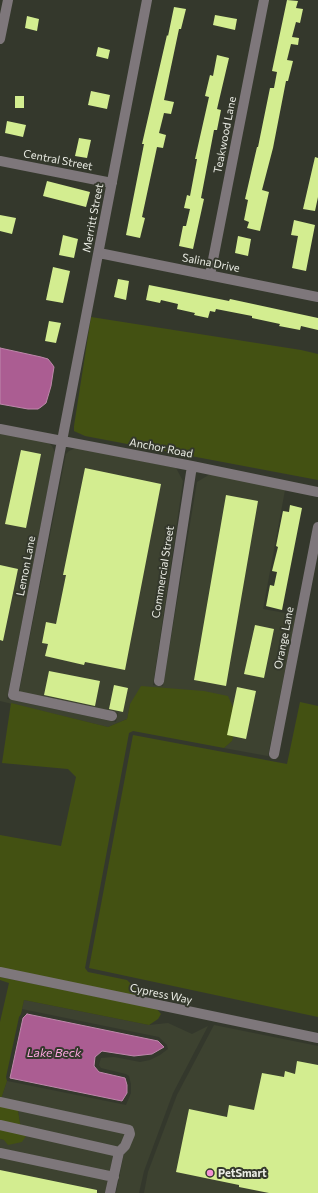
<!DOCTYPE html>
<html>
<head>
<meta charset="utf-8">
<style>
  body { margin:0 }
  canvas { display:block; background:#34382c }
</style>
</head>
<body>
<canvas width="318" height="1193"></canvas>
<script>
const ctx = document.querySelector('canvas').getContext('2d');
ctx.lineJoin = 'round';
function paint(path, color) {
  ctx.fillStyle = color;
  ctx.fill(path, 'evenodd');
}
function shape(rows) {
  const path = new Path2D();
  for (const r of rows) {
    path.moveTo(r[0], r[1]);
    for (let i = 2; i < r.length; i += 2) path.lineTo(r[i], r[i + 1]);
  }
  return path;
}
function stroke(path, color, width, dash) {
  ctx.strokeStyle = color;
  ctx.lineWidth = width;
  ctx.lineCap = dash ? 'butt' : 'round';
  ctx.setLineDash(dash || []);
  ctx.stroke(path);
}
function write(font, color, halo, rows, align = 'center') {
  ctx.font = font + ' Commissioner,sans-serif';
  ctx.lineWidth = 4;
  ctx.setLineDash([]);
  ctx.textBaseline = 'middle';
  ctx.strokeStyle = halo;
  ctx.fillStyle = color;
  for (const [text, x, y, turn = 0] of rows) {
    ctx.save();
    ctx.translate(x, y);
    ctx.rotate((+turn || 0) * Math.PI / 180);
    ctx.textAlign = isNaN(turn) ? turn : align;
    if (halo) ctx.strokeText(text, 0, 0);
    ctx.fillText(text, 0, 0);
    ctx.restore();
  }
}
paint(shape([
  [0,432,46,441,52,446,55,452,7,699,116,722,118,713,19,692,66,454,69,451,76,448,176,468,183,481,153,685,163,686,197,482,212,473,285,490,263,609,296,615,268,756,224,748,232,741,130,704,127,719,108,727,0,701],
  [24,1000,149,1025,168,1023,192,1034,208,1026,173,1093,144,1171,139,1193,116,1193,125,1148,115,1146,105,1193,0,1193,0,1139,4,1140,26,1136,20,1123,17,1104,0,1102,7,1081,126,1105,131,1093,131,1084,129,1076,126,1074,101,1068,99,1065,101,1058,114,1057,140,1062,150,1060,160,1055,168,1049,167,1045,159,1037,22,1009],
  [214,1025,318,1046,318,1193,144,1193,148,1172,177,1095]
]), '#3d4230');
paint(shape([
  [91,317,301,350,318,354,318,480,85,436,74,431,74,426],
  [141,686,204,691,228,696,238,718,232,741,224,748,133,731,129,733,85,968,88,972,127,980,145,998,0,968,0,835,61,846,76,777,68,769,2,763,11,703,108,727,127,719,130,704],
  [300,702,318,706,318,1017,89,968,133,735,287,764],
  [0,977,157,1009,161,1014,158,1019,149,1025,24,1000,21,1014,19,1017,6,1077,7,1081,0,1102,17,1104,20,1123,26,1136,22,1142,8,1145,4,1140,0,1139,0,1022,9,983,0,980]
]), '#435112');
const water = shape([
  [0,348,41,357,48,359,52,364,54,367,53,373,51,386,46,403,41,407,38,409,28,409,0,404,0,348],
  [27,1014,158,1041,164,1047,152,1054,134,1056,102,1051,95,1057,94,1066,99,1072,125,1078,127,1085,127,1093,122,1101,10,1078,23,1018,27,1014]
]);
paint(water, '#ab5d92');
stroke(water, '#be88ab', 1);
paint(shape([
  [287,0,298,1,296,8,303,9,300,23,296,22,292,37,299,38,298,45,291,44,287,60,293,61,288,81,286,81,273,148,262,190,269,192,260,231,247,228,249,222,244,220,248,200,245,199,257,147,258,147,270,88,274,88,277,72,272,71],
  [174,7,186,9,181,29,179,29,164,100,174,102,171,114,164,113,159,133,166,135,163,148,157,147,142,217,145,218,140,238,126,235,144,144,142,144,167,35,168,36],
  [215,15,237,19,235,30,213,25],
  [27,16,39,19,37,31,25,28],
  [98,47,110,50,108,59,96,56],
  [217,55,229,58,217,109,221,110,217,130,214,130,201,198,204,199,193,249,179,246,183,226,186,226,190,209,184,208,187,195,190,196,197,159,195,159,209,97,205,96,210,75,213,76],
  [91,91,110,95,107,109,88,105],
  [15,96,24,96,24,108,15,108],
  [7,121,26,125,23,137,5,133],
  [79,138,91,140,87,158,75,156],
  [315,157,318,158,318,197,315,211,303,209],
  [47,181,90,192,86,207,43,196],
  [0,215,16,218,12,234,0,231],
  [294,220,315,225,306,271,292,268,298,236,291,235],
  [63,235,78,239,74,258,59,255],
  [238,236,251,239,248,256,235,253],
  [53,267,70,271,63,303,46,300],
  [118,279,129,281,126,300,114,297],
  [149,285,229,301,230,299,318,318,318,330,301,326,300,330,279,326,280,324,252,318,252,316,216,309,215,312,210,311,208,318,194,315,195,313,177,309,178,304,161,300,160,303,146,300],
  [49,321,61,323,56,343,45,341],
  [21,450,41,454,26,528,5,524],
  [85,468,161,484,125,670,85,662,84,665,45,656,48,644,42,643,46,622,56,624,66,575,63,575],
  [226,495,258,501,226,686,194,680],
  [290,505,302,508,282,610,266,606,270,585,274,586,277,572,272,571,278,547,276,546,283,511,289,512],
  [0,565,18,569,3,641,0,640],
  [255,625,274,629,264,678,244,674],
  [49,671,100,681,95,706,44,695],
  [114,685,128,688,123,712,109,709],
  [237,687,256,691,246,739,227,735],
  [297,1061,318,1065,318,1193,269,1193,239,1187,239,1185,176,1172,189,1109,227,1117,229,1105,254,1110,262,1073,284,1077,285,1071,295,1074],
  [0,1170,97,1190,97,1193,0,1193]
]), '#d3ed90');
stroke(shape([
  [0,39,8,0],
  [0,161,112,183],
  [99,253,318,297],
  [210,275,264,0],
  [0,429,192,466,318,492],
  [159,681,192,466],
  [112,716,13,695,147,0],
  [274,754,318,527],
  [0,972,318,1038],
  [0,1102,129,1130,130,1134,125,1146,119,1152],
  [0,1125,119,1152],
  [0,1153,114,1177],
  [110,1193,119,1152]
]), '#7e777b', 10);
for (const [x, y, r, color] of [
  [210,1173,4,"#f491d3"]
]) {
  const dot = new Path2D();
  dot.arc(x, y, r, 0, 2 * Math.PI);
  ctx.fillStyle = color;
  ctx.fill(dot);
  stroke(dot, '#34382c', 1.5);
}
write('11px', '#eaece4', '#34382c', [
  ["Teakwood Lane",225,135,-79],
  ["Central Street",58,160,11],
  ["Merritt Street",93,218,-79],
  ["Salina Drive",211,263,11],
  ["Anchor Road",161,448,11],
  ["Lemon Lane",26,566,-79],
  ["Commercial Street",163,572,-81],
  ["Orange Lane",284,638,-79],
  ["Cypress Way",161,994,12]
]);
write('bold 11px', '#eaece4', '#34382c', [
  ["PetSmart",218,1173]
], 'left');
write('italic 12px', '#fba6de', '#34382c', [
  ["Lake Beck",54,1053]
]);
</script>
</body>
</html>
